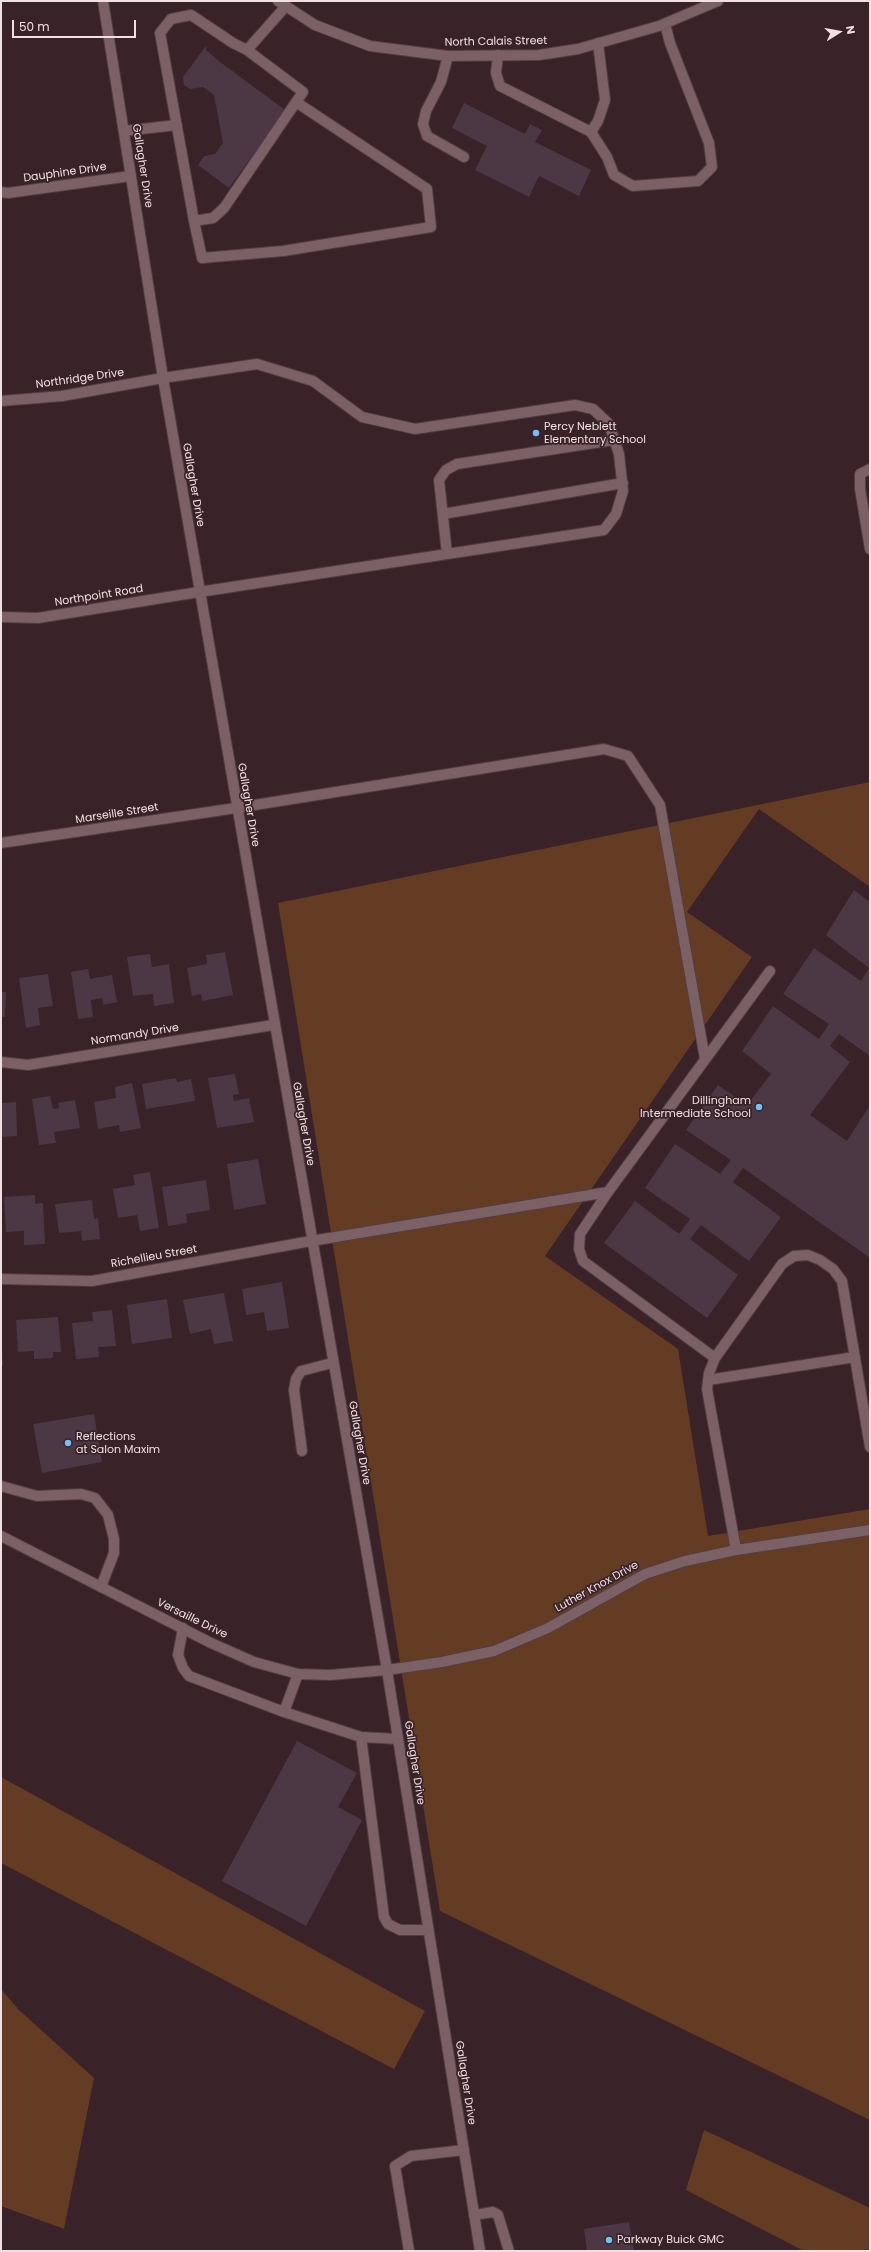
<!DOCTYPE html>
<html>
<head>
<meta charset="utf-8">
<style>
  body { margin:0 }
  #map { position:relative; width:871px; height:2252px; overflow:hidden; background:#392228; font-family:Poppins,sans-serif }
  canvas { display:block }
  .frame { position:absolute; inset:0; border:2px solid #f0e0e3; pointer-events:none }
  .north { position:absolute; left:819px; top:12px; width:40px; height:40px; -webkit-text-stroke:3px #392228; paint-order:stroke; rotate:79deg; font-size:11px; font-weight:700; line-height:16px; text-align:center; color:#f0e0e3 }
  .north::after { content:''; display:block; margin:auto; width:14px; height:18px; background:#f0e0e3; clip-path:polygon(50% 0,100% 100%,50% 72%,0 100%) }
  .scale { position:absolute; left:12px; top:20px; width:124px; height:18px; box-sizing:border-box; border:2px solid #f0e0e3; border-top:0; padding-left:5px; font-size:12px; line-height:14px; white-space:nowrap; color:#f0e0e3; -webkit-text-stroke:3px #392228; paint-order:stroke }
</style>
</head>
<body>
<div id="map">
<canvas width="871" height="2252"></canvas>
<div class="frame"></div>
<div class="north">N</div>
<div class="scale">50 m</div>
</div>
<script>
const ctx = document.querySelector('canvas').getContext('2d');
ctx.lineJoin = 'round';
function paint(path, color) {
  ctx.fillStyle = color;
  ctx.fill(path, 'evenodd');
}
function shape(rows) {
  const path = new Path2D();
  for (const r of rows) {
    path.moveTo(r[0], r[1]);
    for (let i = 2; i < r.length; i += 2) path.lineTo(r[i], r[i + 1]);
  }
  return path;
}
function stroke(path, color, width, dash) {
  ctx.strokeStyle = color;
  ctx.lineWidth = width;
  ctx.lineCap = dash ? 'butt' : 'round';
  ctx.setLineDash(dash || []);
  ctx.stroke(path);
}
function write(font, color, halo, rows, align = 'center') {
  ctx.font = font + ' Poppins,sans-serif';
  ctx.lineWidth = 3.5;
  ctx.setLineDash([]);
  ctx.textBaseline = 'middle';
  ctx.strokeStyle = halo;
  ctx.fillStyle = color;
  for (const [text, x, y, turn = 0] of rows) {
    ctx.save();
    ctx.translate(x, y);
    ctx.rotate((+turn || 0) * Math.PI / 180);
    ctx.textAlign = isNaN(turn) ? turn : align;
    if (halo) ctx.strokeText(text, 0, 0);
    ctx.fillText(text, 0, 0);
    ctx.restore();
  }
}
paint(shape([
  [870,782,870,887,759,809,687,912,752,957,545,1256,678,1349,708,1536,870,1509,870,2120,440,1911,278,903],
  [1,1777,425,2011,394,2069,1,1863],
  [1,1989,18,2009,94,2078,64,2229,1,2206],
  [704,2130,870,2208,870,2251,804,2251,686,2190]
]), '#643c23');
paint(shape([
  [206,46,206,50,220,62,285,110,229,188,198,165,204,156,215,154,223,143,214,95,203,87,190,89,184,85,183,77],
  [464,103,525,134,530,124,542,130,535,142,591,170,579,196,539,176,529,197,475,170,487,146,452,128],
  [854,890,870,902,870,1056,839,1034,830,1046,850,1062,810,1115,847,1141,870,1105,870,1258,743,1168,733,1182,781,1217,749,1261,701,1225,690,1239,738,1275,707,1318,604,1243,635,1201,679,1234,690,1219,645,1188,675,1144,720,1174,731,1160,686,1130,718,1085,747,1105,771,1074,742,1051,773,1006,819,1039,829,1024,783,994,814,948,861,981,869,968,826,935],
  [225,952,233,995,202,1001,201,994,192,996,187,968,207,964,206,955],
  [150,954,152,967,169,964,174,1003,154,1006,153,994,133,996,127,957],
  [88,969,90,979,112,975,117,1002,103,1005,102,998,91,1000,93,1017,78,1019,71,972],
  [48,974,53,1006,38,1008,40,1025,26,1028,19,978],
  [1,992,6,992,5,1017,1,1017],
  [235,1074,239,1094,233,1095,234,1101,249,1098,254,1122,217,1128,208,1078],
  [176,1078,177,1082,191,1079,195,1101,146,1109,142,1084],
  [132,1083,141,1128,120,1132,119,1125,98,1129,94,1102,116,1098,115,1087],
  [50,1096,53,1109,59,1108,58,1103,75,1100,80,1128,54,1132,56,1143,39,1145,32,1099],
  [16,1102,17,1136,1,1137,1,1103],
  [258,1159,266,1204,234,1210,227,1164],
  [150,1172,159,1228,140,1231,137,1215,118,1218,113,1189,135,1185,133,1175],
  [206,1180,210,1210,186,1214,187,1223,168,1226,162,1187],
  [35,1195,35,1204,43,1203,45,1244,24,1245,24,1231,6,1232,4,1197],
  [92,1200,94,1219,98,1218,100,1239,82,1241,81,1231,59,1233,55,1204],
  [282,1282,289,1328,267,1331,264,1312,246,1315,242,1289],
  [224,1293,233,1341,214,1344,211,1329,190,1334,183,1300],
  [167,1299,172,1338,132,1344,127,1305],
  [112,1310,116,1346,98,1347,99,1357,76,1359,72,1323,93,1321,92,1312],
  [58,1317,61,1352,53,1352,53,1358,34,1359,34,1351,18,1352,16,1320],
  [1,1348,2,1348,3,1365,1,1365],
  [94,1414,102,1462,42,1473,33,1424],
  [297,1741,357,1773,338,1807,362,1820,306,1926,222,1881],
  [629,2222,634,2251,587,2251,584,2229]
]), '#4c3845');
const service = shape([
  [247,50,303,92,296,102,224,208,213,218,194,221,202,258,283,251,431,227,427,189,296,102],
  [498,55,496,73,500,86,591,132,607,157,614,175,633,186,698,181,712,167,709,143,670,43,665,24],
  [448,56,441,82,426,111,423,124,427,136,464,157],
  [124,131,177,125],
  [591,132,598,121,605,100,598,43],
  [194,221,160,33,171,19,191,15,233,43,247,50,286,6],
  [163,378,257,364,313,381,362,417,415,429,575,405,593,409,609,424,619,454,623,491,616,514,604,530,199,592],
  [870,469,860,474,860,489,870,549],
  [443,514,623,483],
  [447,554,439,480,446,470,457,464,614,440],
  [236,808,604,749,628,756,660,805,705,1059],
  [311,1241,608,1192],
  [715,1358,583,1261,579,1249,580,1234,608,1192,770,971],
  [708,1380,855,1357],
  [302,1451,294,1390,296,1379,301,1371,332,1363],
  [1,1486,37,1496,81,1494,95,1498,108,1515,114,1539,114,1553,101,1587],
  [736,1550,707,1389,709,1373,715,1358,782,1264,794,1256,808,1255,820,1260,833,1269,842,1281,870,1447],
  [183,1628,178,1655,183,1668,189,1676,284,1712,361,1737,398,1739],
  [284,1712,298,1674],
  [361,1737,384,1917,388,1924,400,1930,428,1930],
  [474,2215,493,2212,498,2215,509,2251],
  [409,2251,395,2166,411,2156,464,2150]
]);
const minor = shape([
  [278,1,315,25,370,46,448,56,539,55,578,49,659,26,718,1],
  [1,192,8,193,131,176],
  [1,401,62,396,163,378],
  [1,617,38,618,199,592],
  [1,843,236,808],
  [1,1062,28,1065,273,1025],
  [1,1279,92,1281,311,1241],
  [1,1536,211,1643,254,1662,298,1674,330,1675,387,1670,442,1662,494,1651,548,1628,645,1574,685,1561,736,1550,870,1530]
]);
const tertiary = shape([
  [103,1,163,378,387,1670,480,2251]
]);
stroke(service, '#513e43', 12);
stroke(minor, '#513e43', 12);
stroke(tertiary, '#513e43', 12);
stroke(service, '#7b6066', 10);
stroke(minor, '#7b6066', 10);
stroke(tertiary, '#7b6066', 10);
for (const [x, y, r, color] of [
  [536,433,4,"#74c0f6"],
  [759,1107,4,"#74c0f6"],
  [68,1443,4,"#74c0f6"],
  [609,2240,4,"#74c0f6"]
]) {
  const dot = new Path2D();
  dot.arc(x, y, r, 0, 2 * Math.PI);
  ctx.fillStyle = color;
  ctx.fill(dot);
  stroke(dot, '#392228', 1.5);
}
write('11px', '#f0e0e3', '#392228', [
  ["North Calais Street",496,42,-1],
  ["Gallagher Drive",142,166,81],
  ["Dauphine Drive",65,173,-8],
  ["Northridge Drive",80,379,-8],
  ["Gallagher Drive",193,485,80],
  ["Northpoint Road",99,596,-9],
  ["Gallagher Drive",248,805,80],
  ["Marseille Street",117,814,-9],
  ["Normandy Drive",135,1035,-9],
  ["Gallagher Drive",303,1124,80],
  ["Richellieu Street",154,1257,-10],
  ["Gallagher Drive",359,1443,80],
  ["Luther Knox Drive",597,1587,-29],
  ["Versaille Drive",192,1619,26],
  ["Gallagher Drive",414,1763,81],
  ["Gallagher Drive",465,2083,81]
]);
write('11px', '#f0e0e3', '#392228', [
  ["Percy Neblett",544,427],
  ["Elementary School",544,440],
  ["Dillingham",751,1101,"right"],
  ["Intermediate School",751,1114,"right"],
  ["Reflections",76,1437],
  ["at Salon Maxim",76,1450],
  ["Parkway Buick GMC",617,2240]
], 'left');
</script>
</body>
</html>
